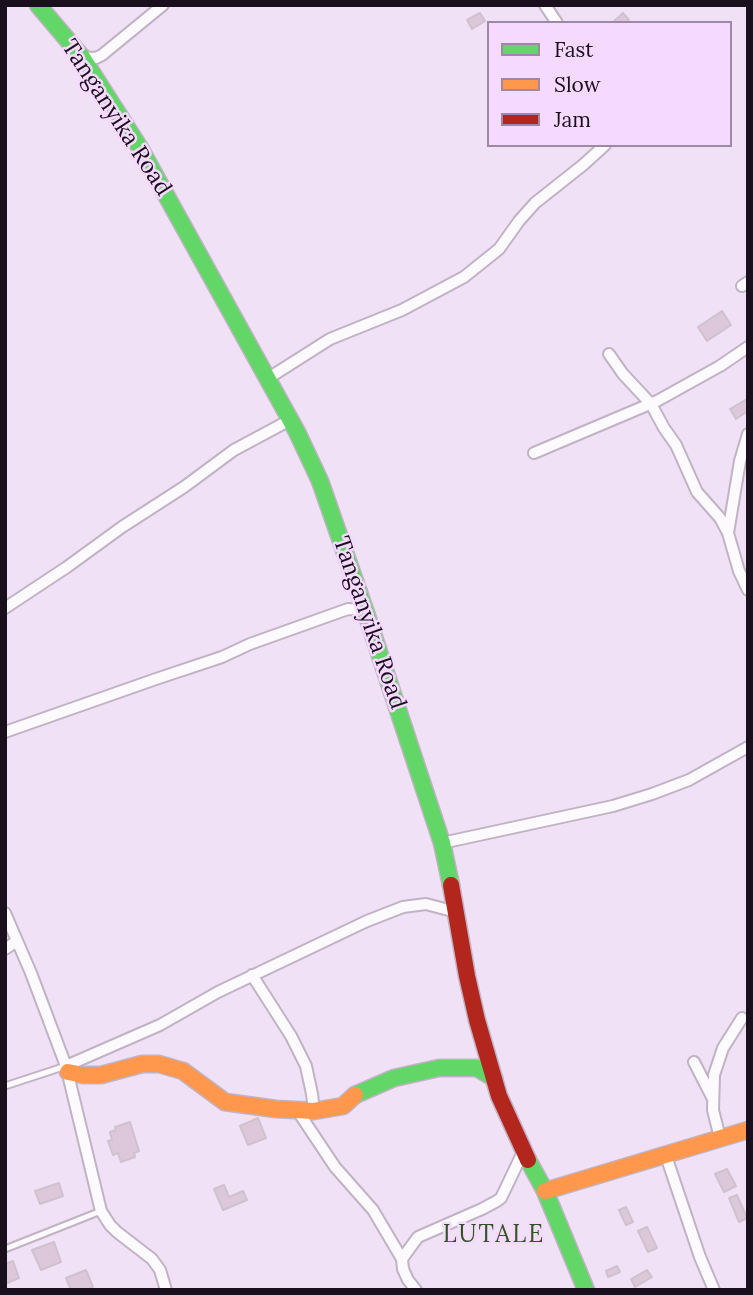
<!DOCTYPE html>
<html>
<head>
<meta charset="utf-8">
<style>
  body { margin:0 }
  #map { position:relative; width:753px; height:1295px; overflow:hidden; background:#f1e1f6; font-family:Lora,serif }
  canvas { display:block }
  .frame { position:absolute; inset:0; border:7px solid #1a101d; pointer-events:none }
  .legend { position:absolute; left:487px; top:21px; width:245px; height:126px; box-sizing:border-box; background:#f6d9fe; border:2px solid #9e89a4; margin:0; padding:9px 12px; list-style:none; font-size:21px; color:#1a101d }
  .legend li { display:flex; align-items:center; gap:14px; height:35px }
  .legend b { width:35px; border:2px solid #9e89a4 }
</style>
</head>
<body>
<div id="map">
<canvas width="753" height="1295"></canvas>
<div class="frame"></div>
<ul class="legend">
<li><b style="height:9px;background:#63d668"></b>Fast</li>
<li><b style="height:9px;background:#ff974d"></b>Slow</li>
<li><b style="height:9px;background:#b3261e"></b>Jam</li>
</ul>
</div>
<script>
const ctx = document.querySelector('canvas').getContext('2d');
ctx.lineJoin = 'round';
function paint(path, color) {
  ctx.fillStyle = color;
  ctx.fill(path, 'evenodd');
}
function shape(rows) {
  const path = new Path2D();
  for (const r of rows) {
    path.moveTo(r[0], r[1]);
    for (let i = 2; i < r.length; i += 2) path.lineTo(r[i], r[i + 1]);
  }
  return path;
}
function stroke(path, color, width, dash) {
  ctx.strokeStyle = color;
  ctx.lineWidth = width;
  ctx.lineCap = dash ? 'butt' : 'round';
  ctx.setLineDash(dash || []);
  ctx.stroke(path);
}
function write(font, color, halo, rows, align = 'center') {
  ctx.font = font + ' Lora,serif';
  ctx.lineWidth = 5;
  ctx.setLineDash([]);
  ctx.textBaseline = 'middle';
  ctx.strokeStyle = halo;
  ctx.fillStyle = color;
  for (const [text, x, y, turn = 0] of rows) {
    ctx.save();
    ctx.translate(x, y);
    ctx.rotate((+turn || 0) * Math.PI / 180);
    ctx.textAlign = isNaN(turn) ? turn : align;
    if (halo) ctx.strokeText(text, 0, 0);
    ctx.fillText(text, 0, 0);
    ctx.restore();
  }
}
const building = shape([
  [480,13,485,21,472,29,467,20,480,13],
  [623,13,629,20,625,23,612,23,623,13],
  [722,311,731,325,707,341,698,327,722,311],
  [747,399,748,411,736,419,730,409,747,399],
  [258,1118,266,1138,248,1145,240,1126,258,1118],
  [130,1122,139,1151,134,1153,135,1157,121,1162,118,1153,113,1155,108,1141,112,1140,110,1132,116,1130,115,1127,130,1122],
  [727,1169,736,1186,724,1192,715,1174,727,1169],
  [59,1183,63,1196,40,1204,35,1191,59,1183],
  [224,1185,229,1197,243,1191,247,1200,223,1210,214,1189,224,1185],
  [737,1195,747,1218,739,1222,729,1198,737,1195],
  [626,1207,633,1222,626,1225,619,1210,626,1207],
  [647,1227,657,1248,648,1252,638,1231,647,1227],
  [54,1242,61,1262,41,1270,32,1250,54,1242],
  [13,1261,19,1278,5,1284,5,1264,13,1261],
  [617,1266,620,1272,608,1277,606,1271,617,1266],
  [86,1270,93,1287,86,1290,71,1290,66,1278,86,1270],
  [647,1270,652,1277,635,1287,631,1279,647,1270]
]);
paint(building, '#dcc8da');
stroke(building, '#cfc1ce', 2);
const lane = shape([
  [5,1086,66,1066],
  [5,1249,101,1211]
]);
const street = shape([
  [545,5,557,23],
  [82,57,96,58,102,55,163,5],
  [742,286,748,282],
  [609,354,623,374,651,404,664,428,676,445,697,492,720,518,728,533,739,571,748,590],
  [267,379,330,339,402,310,464,277,499,249,519,221,535,203,583,165,605,145],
  [534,453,657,401,720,366,748,347],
  [728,533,740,461,748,434],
  [5,608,67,567,122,527,184,487,234,450,290,420],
  [5,732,156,679,222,657,250,644,348,609,365,610],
  [442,843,613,806,652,794,689,780,748,747],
  [5,913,31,973,66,1066,101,1211,110,1225,117,1232,152,1259,160,1270,166,1290],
  [5,949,17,941],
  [252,975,291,1036,306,1066,312,1094,314,1111],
  [694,1062,713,1099],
  [66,1066,160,1025,218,992,367,921,403,907,426,904,456,912],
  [297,1110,335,1167,373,1210,402,1259],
  [720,1138,713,1110,714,1075,723,1048,742,1018],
  [666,1156,700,1257,714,1290],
  [416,1290,408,1280,403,1269,402,1259,407,1252,418,1237,482,1209,497,1201,501,1198,523,1152]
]);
const fast = shape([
  [38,5,82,57,140,148,297,432,320,481,365,610,442,843,451,885],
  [355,1095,394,1078,439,1068,477,1068,494,1078],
  [528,1160,545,1191,586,1290]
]);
const slow = shape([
  [68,1072,83,1075,101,1075,142,1064,159,1064,183,1071,225,1102,276,1109,314,1111,343,1106,355,1095],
  [545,1191,748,1130]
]);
const jam = shape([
  [451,885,467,976,477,1020,499,1096,528,1160]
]);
stroke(lane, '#c0b3c3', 9);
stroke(street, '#c0b3c3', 14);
stroke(fast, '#c0b3c3', 19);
stroke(slow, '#c0b3c3', 19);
stroke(jam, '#c0b3c3', 19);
stroke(lane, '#fdfafe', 5);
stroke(street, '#fdfafe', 10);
stroke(fast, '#63d668', 16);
stroke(slow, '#ff974d', 16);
stroke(jam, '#b3261e', 16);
write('23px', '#1a101d', '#f6d9fe', [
  ["Tanganyika Road",116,118,57],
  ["Tanganyika Road",369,623,71]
]);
ctx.letterSpacing = '2px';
write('24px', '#2b571e', '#f6d9fe', [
  ["LUTALE",494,1235]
]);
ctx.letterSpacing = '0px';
</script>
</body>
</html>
